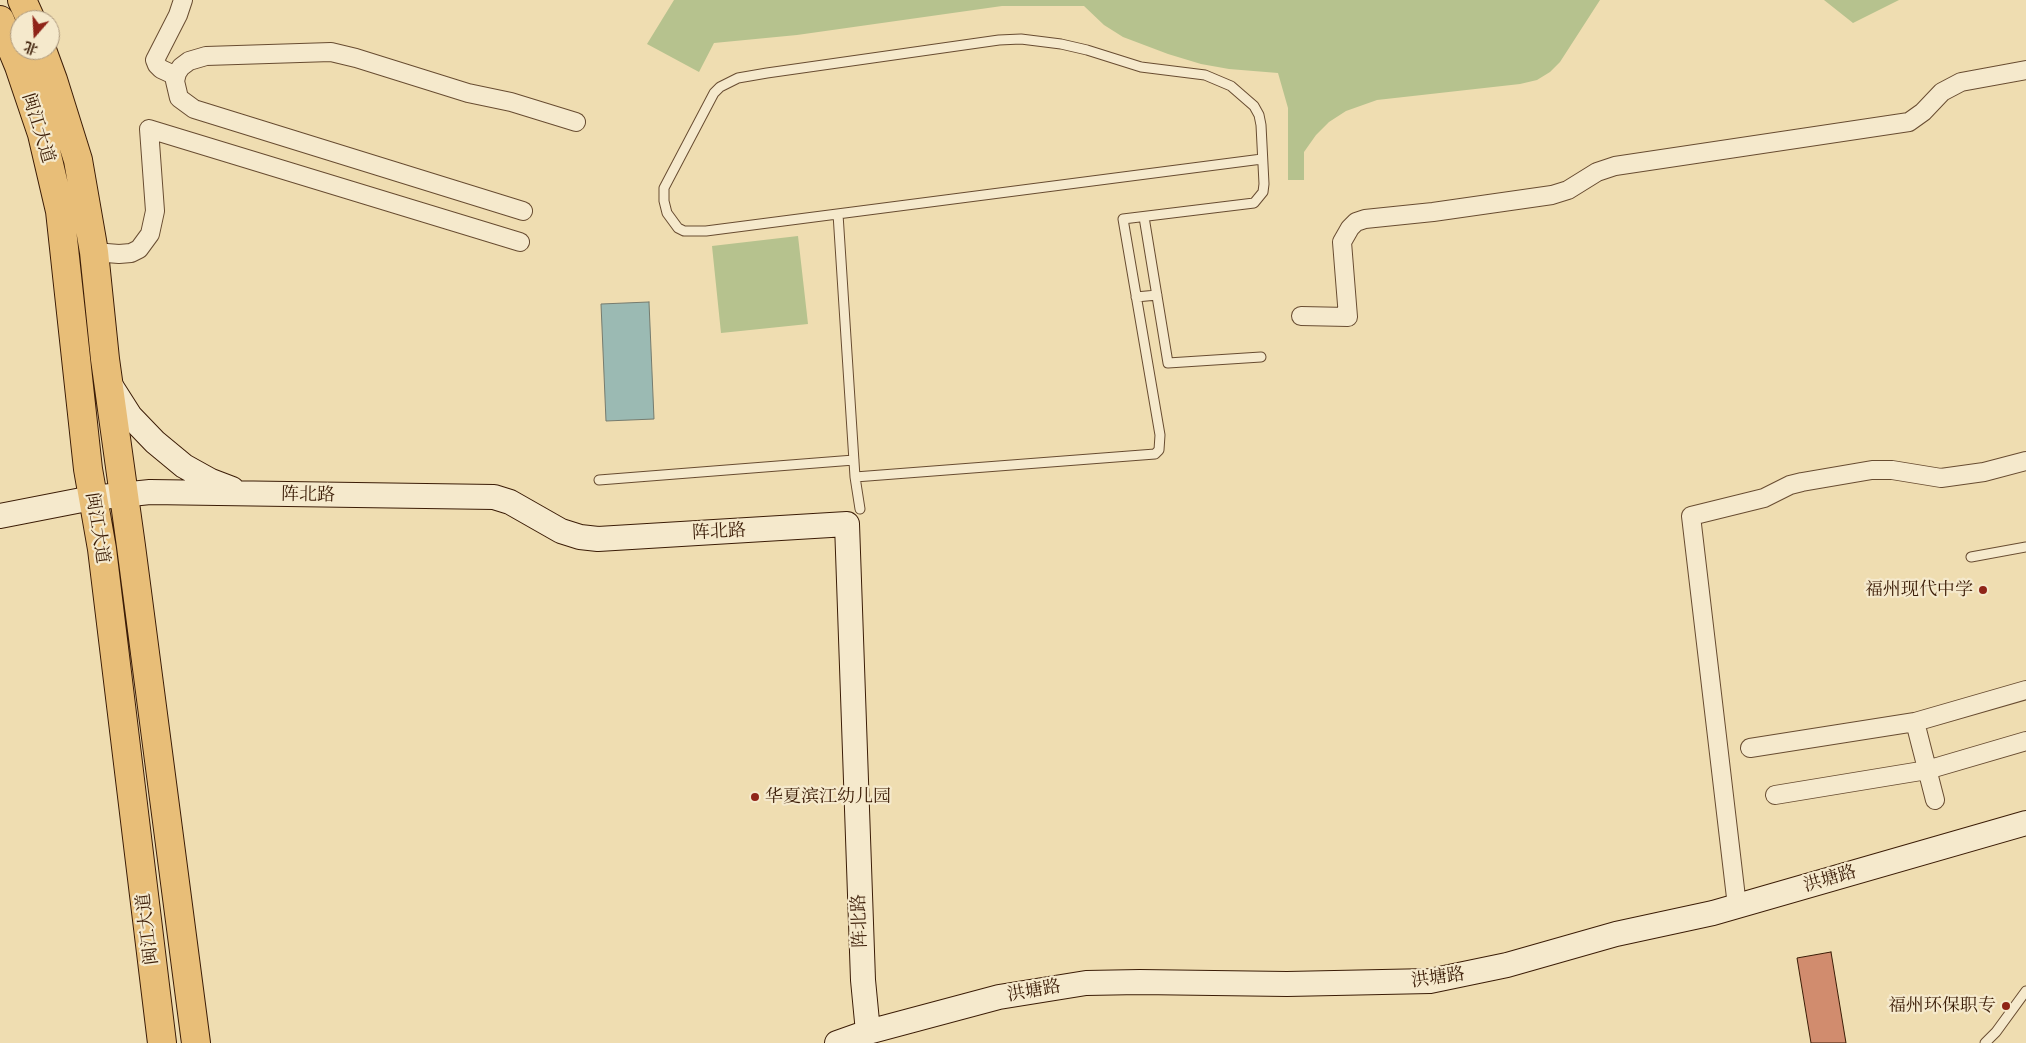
<!DOCTYPE html>
<html>
<head>
<meta charset="utf-8">
<style>
  body { margin:0 }
  #map { position:relative; width:2026px; height:1043px; overflow:hidden; background:#efddb1; font-family:"EB Garamond","Noto Serif SC",serif }
  canvas { display:block }
  .north { position:absolute; left:10px; top:10px; width:50px; height:50px; box-sizing:border-box; background:#f5e9cc; border:1px solid #ab977d; border-radius:50%; rotate:199deg; font-size:14px; font-weight:700; line-height:20px; text-align:center; color:#3b1c06 }
  .north::after { content:''; display:block; margin:auto; width:18px; height:22px; background:#8f2418; clip-path:polygon(50% 0,100% 100%,50% 72%,0 100%) }
</style>
</head>
<body>
<div id="map">
<canvas width="2026" height="1043"></canvas>
<div class="north">北</div>
</div>
<script>
const ctx = document.querySelector('canvas').getContext('2d');
ctx.lineJoin = 'round';
function paint(path, color) {
  ctx.fillStyle = color;
  ctx.fill(path, 'evenodd');
}
function shape(rows) {
  const path = new Path2D();
  for (const r of rows) {
    path.moveTo(r[0], r[1]);
    for (let i = 2; i < r.length; i += 2) path.lineTo(r[i], r[i + 1]);
  }
  return path;
}
function stroke(path, color, width, dash) {
  ctx.strokeStyle = color;
  ctx.lineWidth = width;
  ctx.lineCap = dash ? 'butt' : 'round';
  ctx.setLineDash(dash || []);
  ctx.stroke(path);
}
function write(font, color, halo, rows, align = 'center') {
  ctx.font = font + ' "EB Garamond","Noto Serif SC",serif';
  ctx.lineWidth = 4.5;
  ctx.setLineDash([]);
  ctx.textBaseline = 'middle';
  ctx.strokeStyle = halo;
  ctx.fillStyle = color;
  for (const [text, x, y, turn = 0] of rows) {
    ctx.save();
    ctx.translate(x, y);
    ctx.rotate((+turn || 0) * Math.PI / 180);
    ctx.textAlign = isNaN(turn) ? turn : align;
    if (halo) ctx.strokeText(text, 0, 0);
    ctx.fillText(text, 0, 0);
    ctx.restore();
  }
}
paint(shape([
  [674,0,1600,0,1560,62,1550,72,1537,80,1520,84,1377,100,1346,111,1329,122,1316,135,1304,152,1304,180,1288,180,1288,108,1278,73,1229,69,1201,64,1168,54,1123,37,1104,25,1084,6,1002,6,797,35,714,43,699,72,647,44],
  [1824,0,1899,0,1853,23],
  [798,236,808,324,721,333,712,246]
]), '#b6c28e');
const water = shape([
  [649,302,654,419,606,421,601,304,649,302]
]);
paint(water, '#9bbab3');
stroke(water, '#757b6e', 1);
const building = shape([
  [1831,952,1846,1043,1811,1043,1797,958,1831,952]
]);
paint(building, '#d18c6e');
stroke(building, '#3b1c06', 1);
const lane = shape([
  [838,214,855,477,860,509],
  [1144,217,1168,363,1261,357],
  [1136,297,1157,295],
  [855,477,1155,454,1159,450,1160,435,1123,219,1254,203,1263,192,1264,184,1261,125,1259,115,1254,106,1231,86,1205,75,1141,67,1087,50,1061,44,1021,39,999,40,767,73,738,78,720,87,714,93,664,188,664,201,667,213,678,228,684,231,706,231,1262,159],
  [599,480,854,460],
  [1971,557,2026,547],
  [1985,1043,1996,1032,2026,991]
]);
const street = shape([
  [176,76,161,69,157,65,155,60,178,15,183,0],
  [523,211,194,109,179,98,175,81,177,73,181,67,189,61,206,56,331,52,356,58,468,93,511,102,576,122],
  [94,252,119,254,131,253,139,249,150,234,155,211,149,129,520,242],
  [1301,316,1348,317,1342,242,1350,228,1356,222,1365,219,1433,212,1552,195,1568,190,1597,172,1615,166,1909,122,1923,112,1942,92,1961,82,2026,70],
  [1915,722,1935,800],
  [1750,748,1915,722,2026,690],
  [1775,795,1927,770,2026,741],
  [1737,906,1691,516,1764,498,1790,485,1802,482,1872,470,1892,470,1941,478,1984,472,2026,461]
]);
const secondary = shape([
  [109,383,130,416,155,442,184,466,211,481,232,489],
  [0,516,92,498,150,492,494,497,510,502,561,531,580,537,598,539,847,524,863,980,868,1032],
  [837,1043,868,1032,999,997,1086,983,1140,982,1287,984,1430,981,1507,965,1616,934,1713,913,2026,823]
]);
const primary = shape([
  [22,0,31,20],
  [0,20,19,66,42,134,60,211,88,469,102,549,162,1043],
  [42,50,53,80,78,160,94,252,105,359,131,546,196,1043]
]);
stroke(lane, '#684c31', 11);
stroke(street, '#684c31', 20);
stroke(secondary, '#3b1c06', 26);
stroke(primary, '#3b1c06', 30);
stroke(lane, '#f5e9cc', 9);
stroke(street, '#f5e9cc', 18);
stroke(secondary, '#f5e9cc', 24);
stroke(primary, '#e8be78', 28);
for (const [x, y, r, color] of [
  [1983,590,5,"#8f2418"],
  [755,797,5,"#8f2418"],
  [2006,1006,5,"#8f2418"]
]) {
  const dot = new Path2D();
  dot.arc(x, y, r, 0, 2 * Math.PI);
  ctx.fillStyle = color;
  ctx.fill(dot);
  stroke(dot, '#f5e9cc', 2);
}
write('18px', '#3b1c06', '#f5e9cc', [
  ["闽江大道",38,128,73],
  ["阵北路",308,495,1],
  ["闽江大道",97,528,81],
  ["阵北路",719,532,-3],
  ["洪塘路",1830,879,-16],
  ["阵北路",860,921,-92],
  ["闽江大道",148,929,-97],
  ["洪塘路",1438,978,-8],
  ["洪塘路",1034,991,-10]
]);
write('18px', '#3b1c06', '#f5e9cc', [
  ["福州现代中学",1973,590],
  ["华夏滨江幼儿园",765,797,"left"],
  ["福州环保职专",1996,1006]
], 'right');
</script>
</body>
</html>
